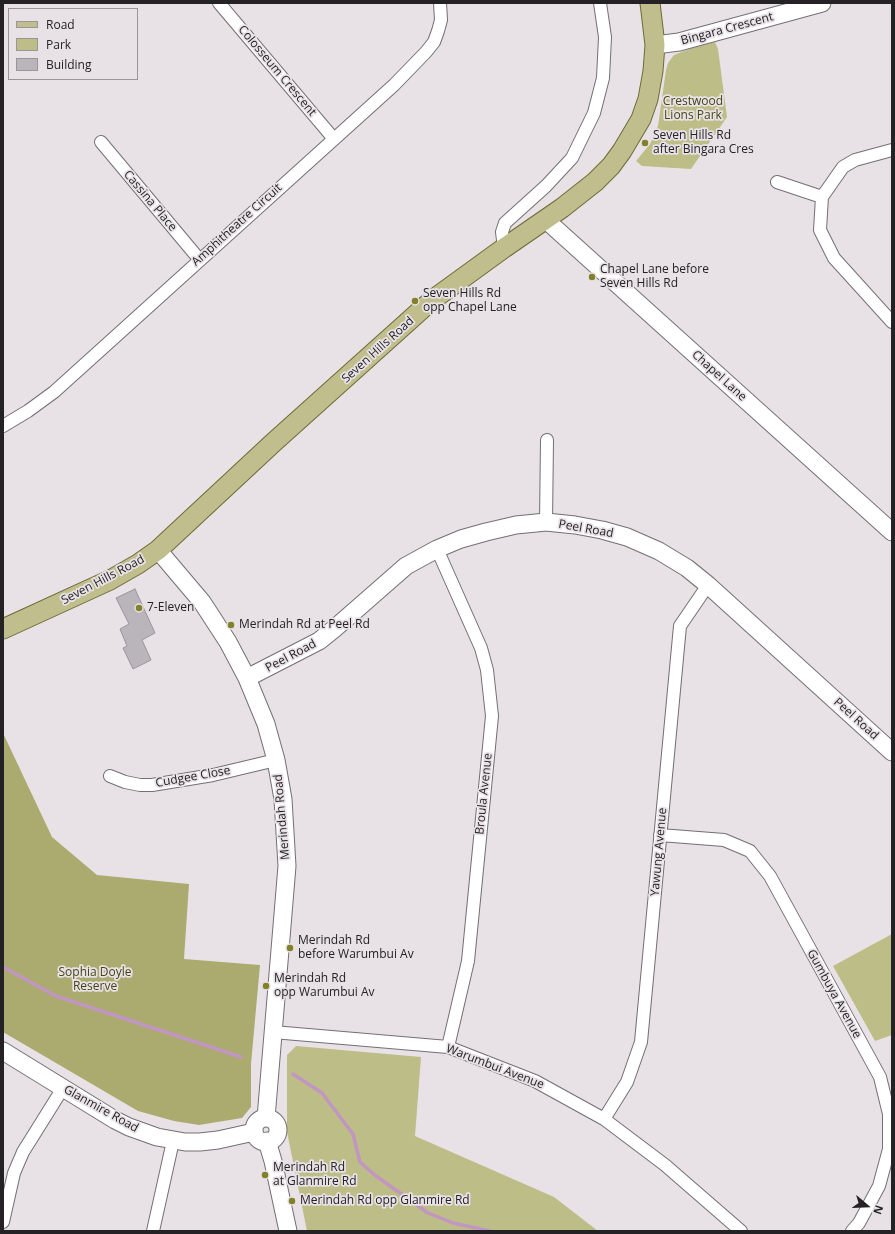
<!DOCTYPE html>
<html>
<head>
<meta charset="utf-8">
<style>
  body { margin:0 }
  #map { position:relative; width:895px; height:1234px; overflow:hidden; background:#e8e2e7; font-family:"Open Sans",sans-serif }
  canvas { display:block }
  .frame { position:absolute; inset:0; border:4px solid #242224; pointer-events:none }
  .legend { position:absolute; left:8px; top:8px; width:130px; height:72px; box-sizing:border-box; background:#e8e2e7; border:1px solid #9a9599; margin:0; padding:5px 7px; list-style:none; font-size:12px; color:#242224 }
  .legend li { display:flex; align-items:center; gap:8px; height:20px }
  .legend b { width:20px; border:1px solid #9a9599 }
  .north { position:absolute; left:847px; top:1186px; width:40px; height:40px; -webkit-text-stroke:3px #e8e2e7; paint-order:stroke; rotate:109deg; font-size:11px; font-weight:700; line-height:16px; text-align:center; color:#242224 }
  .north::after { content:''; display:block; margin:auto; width:14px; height:18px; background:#242224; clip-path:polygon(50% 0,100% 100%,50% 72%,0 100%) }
</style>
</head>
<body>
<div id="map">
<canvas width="895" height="1234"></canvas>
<div class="frame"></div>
<ul class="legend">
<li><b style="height:5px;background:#bfbe8c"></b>Road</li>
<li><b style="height:11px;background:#bdbd87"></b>Park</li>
<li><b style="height:11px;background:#bab5ba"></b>Building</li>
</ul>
<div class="north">N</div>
</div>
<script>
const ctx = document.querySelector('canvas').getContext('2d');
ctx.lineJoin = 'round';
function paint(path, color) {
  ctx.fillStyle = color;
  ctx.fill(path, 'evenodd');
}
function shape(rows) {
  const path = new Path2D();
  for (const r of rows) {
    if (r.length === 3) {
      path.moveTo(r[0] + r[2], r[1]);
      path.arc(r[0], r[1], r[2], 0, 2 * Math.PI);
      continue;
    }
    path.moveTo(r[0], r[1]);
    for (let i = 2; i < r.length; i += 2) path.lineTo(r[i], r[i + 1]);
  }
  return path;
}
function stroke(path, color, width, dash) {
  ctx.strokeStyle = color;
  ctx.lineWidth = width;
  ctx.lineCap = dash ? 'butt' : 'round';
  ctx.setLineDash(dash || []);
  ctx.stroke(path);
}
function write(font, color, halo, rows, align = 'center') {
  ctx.font = font + ' "Open Sans",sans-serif';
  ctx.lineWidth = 3.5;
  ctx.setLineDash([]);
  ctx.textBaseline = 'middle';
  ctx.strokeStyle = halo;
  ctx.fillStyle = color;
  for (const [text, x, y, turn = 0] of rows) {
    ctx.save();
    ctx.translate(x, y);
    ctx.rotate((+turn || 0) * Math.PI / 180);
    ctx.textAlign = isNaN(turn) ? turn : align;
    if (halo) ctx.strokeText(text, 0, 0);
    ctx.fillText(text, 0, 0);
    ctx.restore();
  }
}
paint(shape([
  [715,42,718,49,727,117,691,169,642,166,636,161,650,144,658,126,666,70,668,63,674,55,692,48],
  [892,934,892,1035,875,1041,833,966],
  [296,1046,421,1057,415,1136,554,1197,598,1231,307,1231,287,1132,287,1055]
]), '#bdbd87');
paint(shape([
  [3,733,52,837,97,875,189,884,184,959,260,965,251,1064,251,1107,242,1118,199,1125,174,1121,138,1111,3,1032]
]), '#abab6f');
stroke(shape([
  [3,967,56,996,241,1057],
  [293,1074,322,1093,353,1134,360,1162,376,1176,428,1213,453,1223,490,1231]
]), '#c296c2', 3.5);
const building = shape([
  [135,589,155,633,142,640,151,660,133,669,123,648,127,646,120,629,129,624,116,598,135,589]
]);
paint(building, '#bab5ba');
stroke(building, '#9a959a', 1);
const street = shape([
  [219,3,334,139],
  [101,142,199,259],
  [892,150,855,160,843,167,822,197,820,230,834,258,892,322],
  [777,182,822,197],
  [504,248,502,232,505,223,546,186,572,158,594,113,603,78,605,37,600,3],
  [3,426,28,411,54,392,394,85,426,52,434,42,438,31,441,20,440,3],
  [546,522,547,440],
  [437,549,481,648,487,670,492,716,468,961,448,1047],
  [110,776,125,782,140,785,152,785,213,775,276,760],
  [660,835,724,840,750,851,770,876,880,1077,889,1114,889,1149,879,1186,859,1223,852,1231],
  [273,1032,448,1047,535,1081,604,1119,665,1165,741,1231],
  [604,1119,627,1082,641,1042,680,626,708,585],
  [3,1222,14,1173,23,1152,63,1088],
  [153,1231,173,1141]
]);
const secondary = shape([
  [655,45,679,42,822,3],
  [546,220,892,532],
  [158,550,202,602,228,642,247,678,266,724,276,760,283,799,287,866,266,1118],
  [247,678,319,641,334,629,406,566,437,549,461,539,486,532,516,525,546,522,575,525,602,530,627,537,659,551,687,568,708,585,892,752],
  [3,1051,115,1120,129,1127,157,1137,185,1142,200,1142,218,1140,254,1132],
  [266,1130,12],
  [267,1141,273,1161,288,1231]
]);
const primary = shape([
  [3,629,110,580,138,564,158,550,274,442,431,301,504,248,562,208,595,182,611,166,622,151,641,119,648,99,653,71,655,45,650,3]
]);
stroke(street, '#746f74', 14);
stroke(secondary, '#746f74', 19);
stroke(primary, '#6d6b36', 21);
stroke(street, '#fff', 12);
stroke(secondary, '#fff', 17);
stroke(primary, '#bfbe8c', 19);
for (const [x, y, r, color] of [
  [645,143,4,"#828129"],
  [592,277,4,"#828129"],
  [415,301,4,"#828129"],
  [139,608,4,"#828129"],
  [231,625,4,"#828129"],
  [290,948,4,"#828129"],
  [266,986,4,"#828129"],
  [265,1175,4,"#828129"],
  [292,1201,4,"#828129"]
]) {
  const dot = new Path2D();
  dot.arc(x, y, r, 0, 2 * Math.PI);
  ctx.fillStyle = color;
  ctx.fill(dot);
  stroke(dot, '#e8e2e7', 1.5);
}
write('12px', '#242224', '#e8e2e7', [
  ["Bingara Crescent",727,29,-15],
  ["Colosseum Crescent",277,71,50],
  ["Cassina Place",150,201,50],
  ["Amphitheatre Circuit",237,225,-42],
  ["Seven Hills Road",378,350,-42],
  ["Chapel Lane",719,376,42],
  ["Peel Road",586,529,10],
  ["Seven Hills Road",103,580,-28],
  ["Peel Road",291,656,-28],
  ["Peel Road",856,719,42],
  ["Cudgee Close",193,777,-10],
  ["Broula Avenue",484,794,-84],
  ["Merindah Road",282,817,-95],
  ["Yawung Avenue",659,852,-85],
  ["Gumbuya Avenue",834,994,61],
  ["Warumbui Avenue",495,1067,21],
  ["Glanmire Road",101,1109,29]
]);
write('12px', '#454415', '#e8e2e7', [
  ["Crestwood",693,102],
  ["Lions Park",693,116],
  ["Sophia Doyle",95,973],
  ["Reserve",95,987]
]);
write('12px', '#242224', '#e8e2e7', [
  ["Seven Hills Rd",653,136],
  ["after Bingara Cres",653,150],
  ["Chapel Lane before",600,270],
  ["Seven Hills Rd",600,284],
  ["Seven Hills Rd",423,294],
  ["opp Chapel Lane",423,308],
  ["7-Eleven",147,608],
  ["Merindah Rd at Peel Rd",239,625],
  ["Merindah Rd",298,941],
  ["before Warumbui Av",298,955],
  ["Merindah Rd",274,979],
  ["opp Warumbui Av",274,993],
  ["Merindah Rd",273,1168],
  ["at Glanmire Rd",273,1182],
  ["Merindah Rd opp Glanmire Rd",300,1201]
], 'left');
</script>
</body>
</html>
